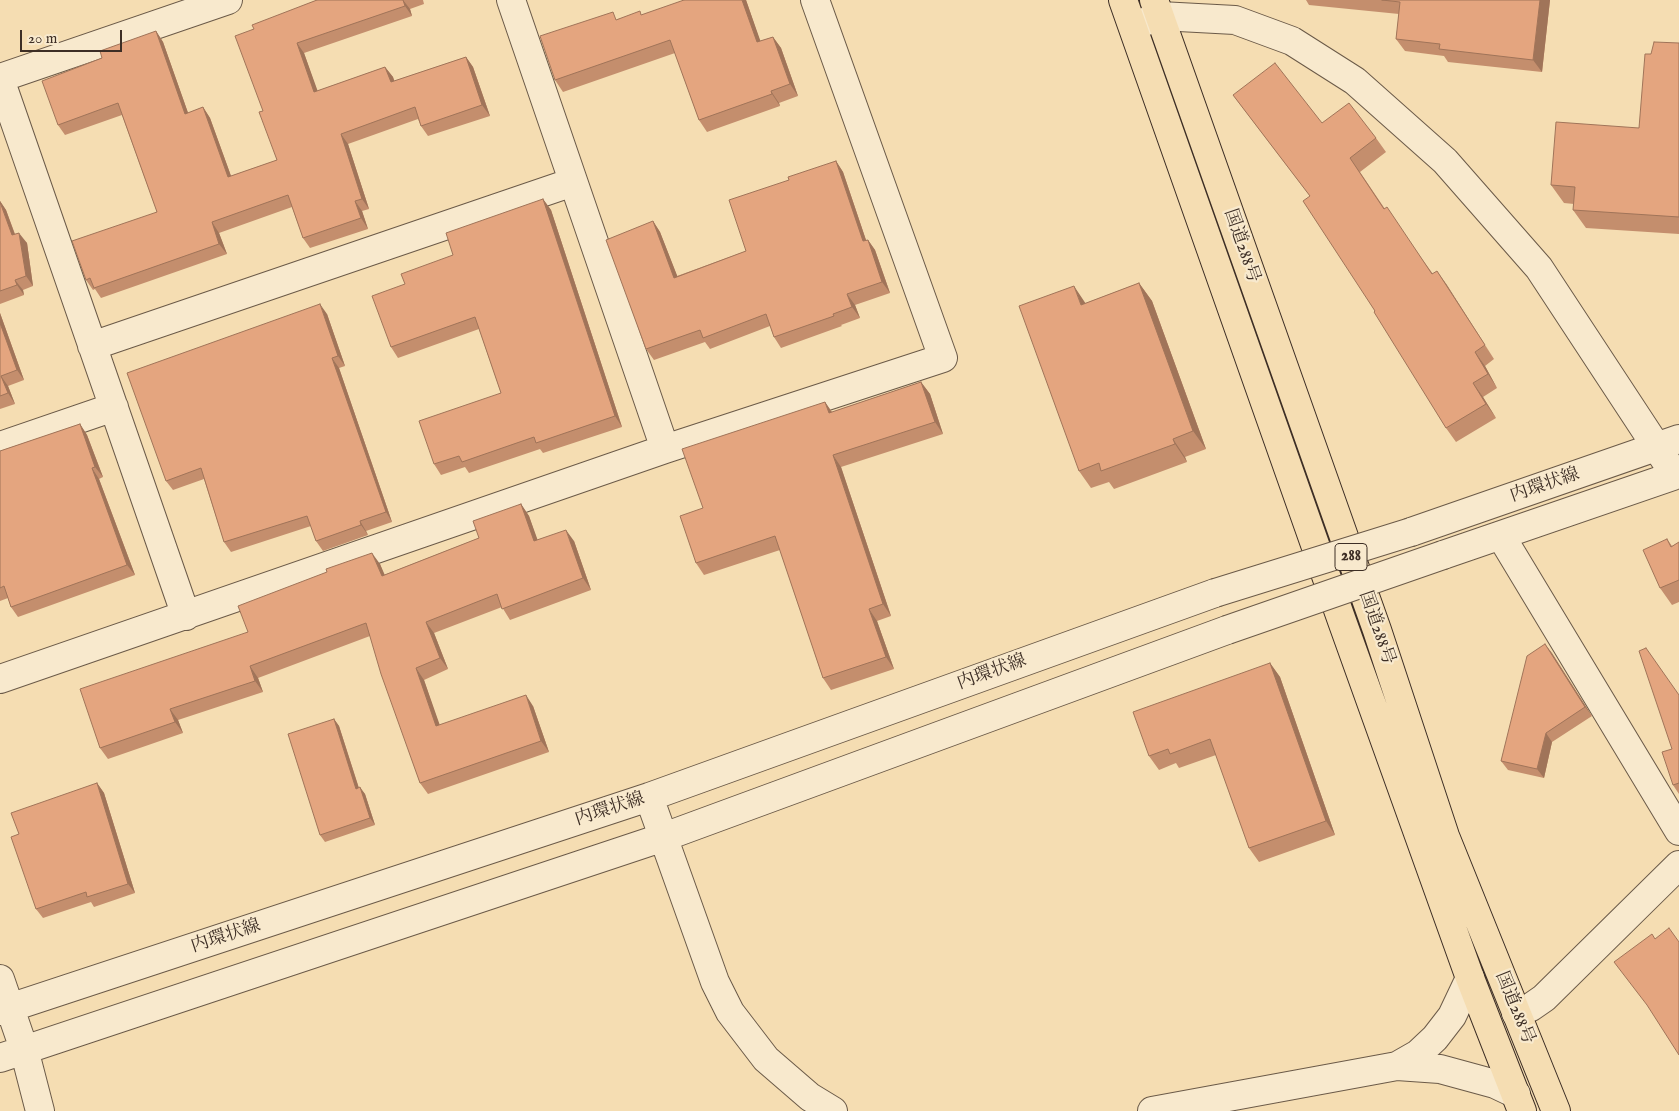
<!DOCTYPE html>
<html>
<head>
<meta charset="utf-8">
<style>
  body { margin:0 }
  #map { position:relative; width:1679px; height:1111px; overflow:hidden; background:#f5ddb2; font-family:"IM FELL English",serif }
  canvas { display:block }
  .scale { position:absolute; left:20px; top:30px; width:102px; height:22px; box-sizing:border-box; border:2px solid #3d2e25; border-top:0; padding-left:6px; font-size:15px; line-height:18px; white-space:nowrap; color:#3d2e25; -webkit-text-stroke:4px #f8e9cd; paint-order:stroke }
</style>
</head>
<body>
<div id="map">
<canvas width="1679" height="1111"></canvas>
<div class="scale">20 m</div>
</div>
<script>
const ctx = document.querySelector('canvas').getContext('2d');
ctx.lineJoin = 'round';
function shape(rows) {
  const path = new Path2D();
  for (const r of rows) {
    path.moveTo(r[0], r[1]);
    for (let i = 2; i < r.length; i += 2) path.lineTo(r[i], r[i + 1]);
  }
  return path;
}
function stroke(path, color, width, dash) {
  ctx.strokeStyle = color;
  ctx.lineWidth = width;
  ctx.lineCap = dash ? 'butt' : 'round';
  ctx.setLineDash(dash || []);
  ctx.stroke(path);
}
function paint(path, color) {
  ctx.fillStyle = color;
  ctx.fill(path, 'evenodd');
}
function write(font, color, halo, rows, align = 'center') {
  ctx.font = font + ' "IM FELL English","Noto Serif JP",serif';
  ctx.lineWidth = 4.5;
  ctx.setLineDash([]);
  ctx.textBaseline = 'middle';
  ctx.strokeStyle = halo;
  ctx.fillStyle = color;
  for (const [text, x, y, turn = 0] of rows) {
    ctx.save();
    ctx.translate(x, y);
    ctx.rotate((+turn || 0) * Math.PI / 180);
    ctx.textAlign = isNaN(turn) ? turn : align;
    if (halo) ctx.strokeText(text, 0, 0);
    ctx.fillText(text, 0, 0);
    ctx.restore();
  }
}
const minor = shape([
  [511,0,665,449],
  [1139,24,1160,16,1235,20,1292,41,1355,81,1445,161,1539,268,1675,475],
  [0,78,228,0],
  [0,79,186,616],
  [92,346,573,182],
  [0,446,114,407],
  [1411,532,1679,439],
  [1501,536,1679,831],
  [1443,555,1679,474],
  [0,679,665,449,943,358,815,0],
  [649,797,715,982,730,1012,766,1059,810,1097,833,1111],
  [0,979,24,1049,40,1111],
  [0,1011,649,797,1215,593],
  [1516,1013,1531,1007,1544,998,1679,865],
  [0,1058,664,837,1227,630],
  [1397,1066,1418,1054,1435,1038,1452,1016,1470,978],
  [1152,1111,1397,1066,1440,1069,1495,1084,1516,1094]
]);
const highway = shape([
  [1123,0,1342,621,1470,978,1522,1111],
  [1154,0,1377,630,1445,836,1556,1111]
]);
stroke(minor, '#6b5a48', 30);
stroke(highway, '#3d2e25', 30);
stroke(minor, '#f8e9cd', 28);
stroke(highway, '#f5ddb2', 28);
const minorBridge = shape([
  [1215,593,1411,532],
  [1227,630,1443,555]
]);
stroke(minorBridge, '#6b5a48', 30, []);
stroke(minorBridge, '#f8e9cd', 28);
paint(shape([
  [317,0,423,0,424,4,410,9,412,16,304,53,317,91,385,67,393,77,394,81,466,57,473,67,490,116,428,136,421,126,418,119,348,144,369,209,362,211,368,229,310,248,303,238,292,207,219,233,227,254,101,298,95,289,93,290,86,280,157,212,122,115,65,135,58,125,102,58,156,31,163,42,188,113,203,107,210,118,231,176,277,160,263,111,254,29],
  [746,0,760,41,773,37,781,48,798,96,779,103,780,106,707,132,699,120,675,53,563,92,555,80,618,19,642,15],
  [1306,0,1550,0,1542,72,1448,62,1444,56,1405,51,1396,39,1399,14,1309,5],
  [1679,43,1679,234,1586,228,1573,210,1574,204,1564,203,1551,185,1639,128,1651,54],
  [1233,95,1322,123,1376,138,1386,152,1360,172,1385,209,1433,274,1437,271,1494,359,1485,366,1497,388,1483,397,1496,418,1456,442,1446,428,1375,311,1310,196],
  [836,161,843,172,866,240,868,240,875,250,890,293,855,305,860,318,841,325,842,326,781,348,774,337,770,326,710,349,705,342,654,360,646,349,653,221,660,232,677,276,746,251,789,180],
  [543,199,551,210,622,427,543,453,540,449,469,473,465,467,441,475,434,464,501,393,479,329,398,358,391,347,405,284,453,255],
  [0,201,6,210,15,234,27,243,33,286,23,290,24,295,0,304],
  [1139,283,1152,301,1206,449,1185,457,1187,462,1114,489,1109,482,1091,488,1079,471,1086,303],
  [0,313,24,380,8,386,15,404,0,409],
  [327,314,345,366,339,368,392,522,366,531,368,535,323,551,316,541,311,526,231,552,224,542,204,479,173,490,166,481],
  [921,382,930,394,943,434,841,467,891,616,877,621,894,669,831,690,823,678,780,550,704,575,696,563,703,508,825,402,832,412],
  [80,424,87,435,103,477,99,479,135,575,18,617,11,607,8,598,0,601,0,451],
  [521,504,529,516,537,540,574,541,591,590,510,620,502,607,434,633,448,669,424,680,439,725,533,706,549,752,428,794,420,783,370,636,258,678,263,692,178,720,183,733,108,759,100,748,248,632,380,564,384,575,479,538],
  [1667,539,1672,546,1679,542,1679,602,1672,605,1660,588],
  [1545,644,1592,716,1552,742,1544,778,1508,770,1501,761],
  [1270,663,1280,677,1335,835,1259,862,1249,848,1216,755,1179,768,1176,763,1159,770,1149,756],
  [1679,695,1679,794,1673,785,1672,749],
  [334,719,339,726,359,788,365,794,375,825,325,842,320,835],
  [97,783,104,793,135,893,94,907,91,902,43,918,36,909,19,834]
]), '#c48e6d');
paint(shape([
  [403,0,410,9,412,16,405,6],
  [742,0,746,0,765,54,757,42],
  [1540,0,1550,0,1542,72,1533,60],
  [156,31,163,42,192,124,185,114],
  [773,37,781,48,798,96,790,84],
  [297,43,304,53,322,103,314,92],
  [466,57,473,67,490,116,482,105],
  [385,67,393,77,398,92,391,82],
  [771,91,779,103,780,106,772,94],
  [203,107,210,118,235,187,228,177],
  [341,134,348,144,369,209,362,199],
  [836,161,843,172,870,252,863,241],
  [543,199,551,210,622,427,615,416],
  [0,201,6,210,19,246,12,235],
  [355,201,362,211,368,229,361,218],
  [653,221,660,232,682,288,674,278],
  [212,222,219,233,227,254,219,244],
  [19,233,27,243,33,286,26,276],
  [868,240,875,250,890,293,882,282],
  [1437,271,1447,285,1494,359,1485,345],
  [15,280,23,290,24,295,17,285],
  [1139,283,1152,301,1206,449,1193,431],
  [1074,286,1086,304,1081,305],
  [847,294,855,305,860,318,852,307],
  [320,304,327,314,345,366,338,356],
  [0,313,24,380,17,370,0,323],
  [1475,352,1485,366,1497,388,1488,374],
  [332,358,339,368,392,522,386,512],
  [1,376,8,386,15,404,8,393],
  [921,382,930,394,943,434,935,422],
  [1473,383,1483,397,1496,418,1486,404],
  [825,402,833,414,829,413],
  [80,424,87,435,103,477,95,467],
  [1173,439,1185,457,1187,462,1175,444],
  [833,455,841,467,891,616,883,604],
  [92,468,99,479,135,575,127,565],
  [521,504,529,516,542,552,534,541],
  [360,521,366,531,368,535,361,525],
  [566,530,574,541,591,590,583,578],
  [372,553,380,564,390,587,382,576],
  [869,609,877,621,894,669,886,657],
  [426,622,434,633,448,669,440,658],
  [1545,644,1552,653,1592,716,1585,707],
  [1270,663,1280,677,1335,835,1326,821],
  [250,666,258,678,263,692,255,681],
  [416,668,424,680,444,737,436,726],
  [526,695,533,706,549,752,541,741],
  [170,709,178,720,183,733,175,722],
  [334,719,339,726,361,795,356,789],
  [1546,733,1552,742,1544,778,1537,769],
  [97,783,104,793,135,893,128,884],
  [360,787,365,794,375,825,370,818]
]), '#a07459');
const building = shape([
  [317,0,403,0,405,6,297,43,314,92,385,67,391,82,466,57,482,105,421,126,415,107,341,134,362,199,355,201,361,218,303,238,288,195,212,222,219,244,94,288,90,278,86,280,72,241,157,212,118,103,58,125,42,81,102,58,100,51,156,31,185,114,203,107,228,177,277,160,259,112,263,111,235,36,254,29,252,25,317,0],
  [684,0,742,0,757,42,773,37,790,84,771,91,772,94,699,120,670,40,555,80,540,36,613,12,616,20,640,11,641,15,684,0],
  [1382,0,1540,0,1533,60,1439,49,1440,44,1396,39,1400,2,1382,0],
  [1654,42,1679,43,1679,217,1573,210,1575,187,1551,185,1556,122,1639,128,1645,54,1651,54,1654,42],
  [1275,63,1322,123,1349,103,1376,138,1350,158,1384,209,1387,207,1432,274,1437,271,1485,345,1475,352,1488,374,1473,383,1486,404,1446,428,1374,312,1375,311,1303,201,1310,196,1233,95,1275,63],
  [836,161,863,241,868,240,882,282,847,294,852,307,833,314,834,316,774,337,766,314,703,338,700,330,646,349,606,240,653,221,674,278,746,251,729,200,789,180,788,177,836,161],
  [543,199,615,416,536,443,534,437,462,462,459,456,434,464,419,421,501,393,475,317,391,347,372,296,405,284,401,274,453,255,446,233,543,199],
  [0,202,12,235,19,233,26,276,15,280,17,285,0,291,0,202],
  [1139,283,1193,431,1173,439,1175,444,1101,471,1099,463,1079,471,1019,306,1074,286,1081,305,1139,283],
  [320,304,338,356,332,358,386,512,360,521,361,525,316,541,307,516,224,542,201,468,166,481,127,373,320,304],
  [0,323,17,370,1,376,8,393,0,396,0,323],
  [921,382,935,422,833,455,883,604,869,609,886,657,823,678,775,536,696,563,680,516,703,508,682,449,825,402,829,413,921,382],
  [80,424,95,467,92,468,127,565,11,607,4,586,0,588,0,451,80,424],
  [521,504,534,541,566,530,583,578,502,609,497,594,426,622,440,658,416,668,436,726,526,695,541,741,420,783,381,674,366,623,250,666,255,681,170,709,175,722,100,748,80,689,248,632,238,606,327,572,326,569,372,553,382,576,479,538,473,521,521,504],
  [1667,539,1671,547,1679,542,1679,580,1660,588,1643,550,1667,539],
  [1545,644,1585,707,1546,733,1537,769,1501,761,1527,656,1545,644],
  [1646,648,1679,695,1679,783,1673,785,1662,752,1672,749,1639,651,1646,648],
  [1270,663,1326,821,1249,848,1210,739,1170,754,1168,749,1149,756,1133,712,1270,663],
  [334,719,356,789,360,787,370,818,320,835,288,734,334,719],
  [97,783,128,884,87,897,86,892,36,909,11,837,19,834,11,813,97,783],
  [1669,928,1679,942,1679,1055,1647,1005,1614,962,1652,934,1655,939,1669,928]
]);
paint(building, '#e4a57f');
stroke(building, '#a07459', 1);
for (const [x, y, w] of [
  [1351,557,32]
]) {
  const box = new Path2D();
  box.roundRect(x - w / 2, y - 13.5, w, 27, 4);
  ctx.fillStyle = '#f8e9cd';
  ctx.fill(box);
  stroke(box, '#3d2e25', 1);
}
write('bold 16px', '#3d2e25', null, [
  ["288",1351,557]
]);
write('18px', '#3d2e25', '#f8e9cd', [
  ["国道288号",1241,246,71],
  ["内環状線",1545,486,-19],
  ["国道288号",1376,628,71],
  ["内環状線",992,673,-20],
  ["内環状線",610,810,-18],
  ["内環状線",226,937,-18],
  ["国道288号",1514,1008,68]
]);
</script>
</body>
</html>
